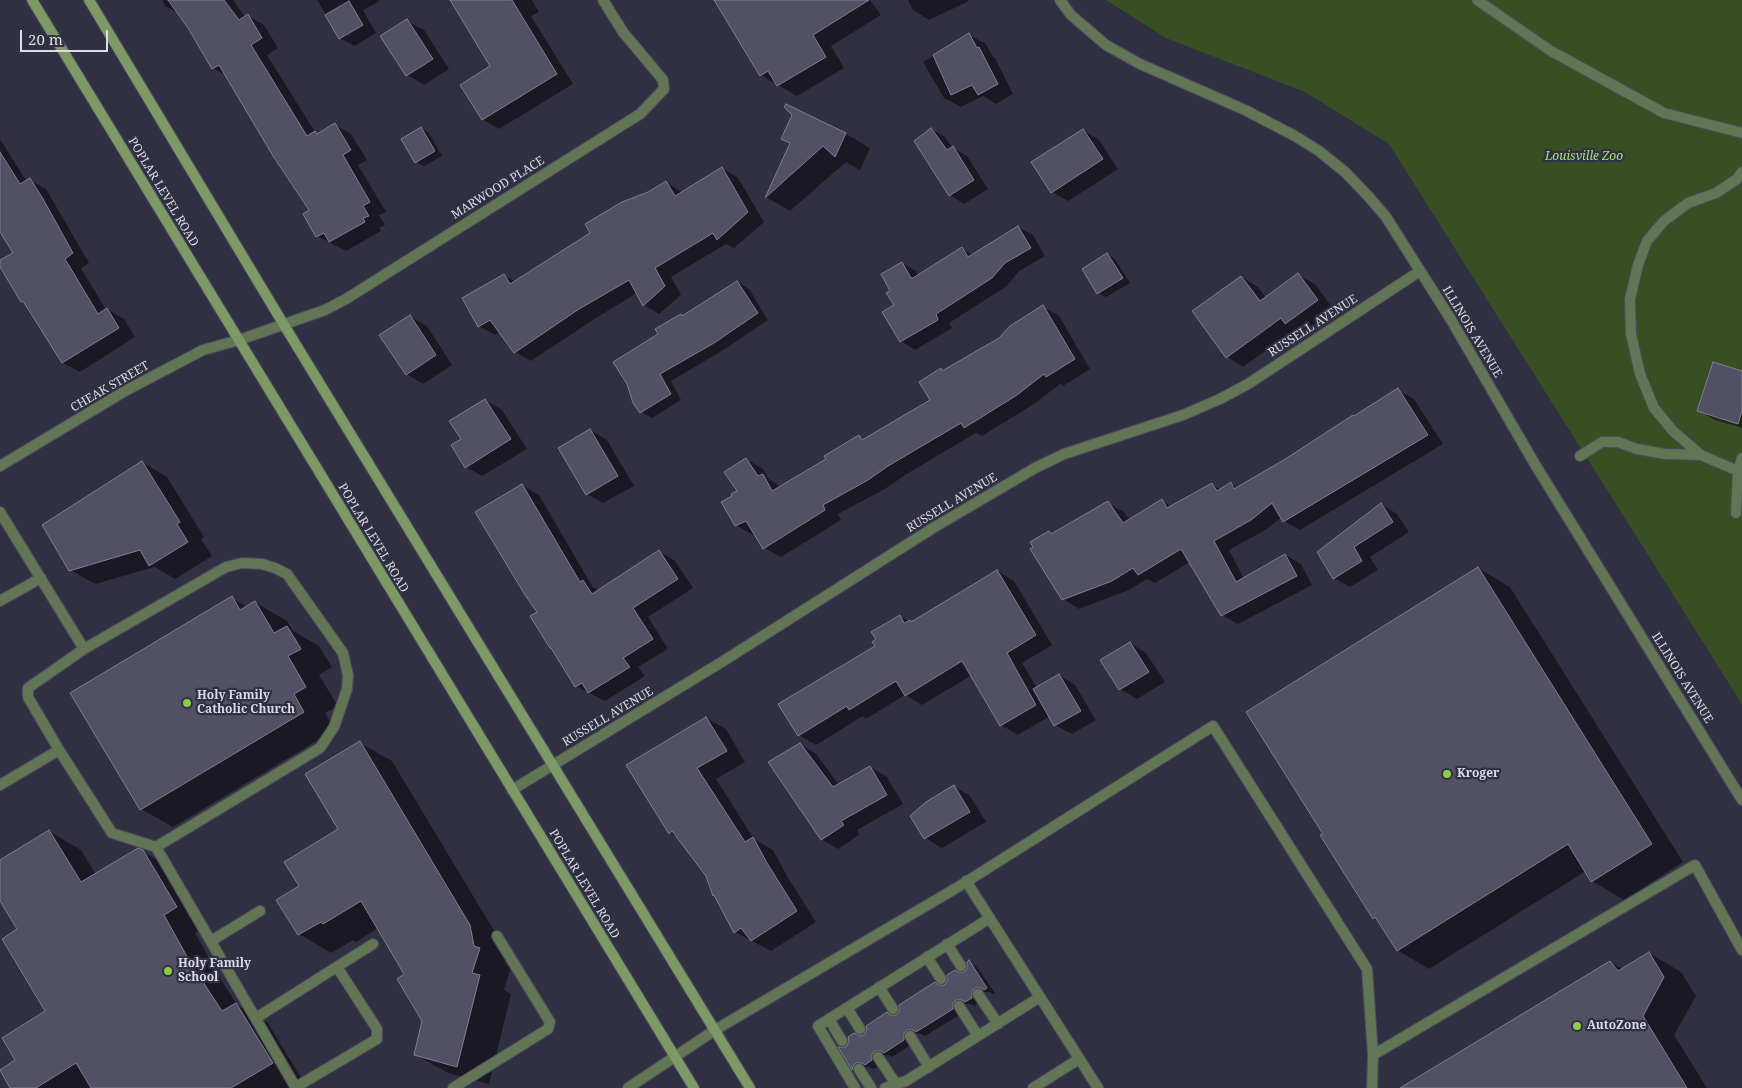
<!DOCTYPE html>
<html>
<head>
<meta charset="utf-8">
<style>
  body { margin:0 }
  #map { position:relative; width:1742px; height:1088px; overflow:hidden; background:#313042; font-family:"Noto Serif",serif }
  canvas { display:block }
  .scale { position:absolute; left:20px; top:30px; width:88px; height:22px; box-sizing:border-box; border:2px solid #dcdce8; border-top:0; padding-left:6px; font-size:15px; line-height:18px; white-space:nowrap; color:#dcdce8; -webkit-text-stroke:4px #313042; paint-order:stroke }
</style>
</head>
<body>
<div id="map">
<canvas width="1742" height="1088"></canvas>
<div class="scale">20 m</div>
</div>
<script>
const ctx = document.querySelector('canvas').getContext('2d');
ctx.lineJoin = 'round';
function paint(path, color) {
  ctx.fillStyle = color;
  ctx.fill(path, 'evenodd');
}
function shape(rows) {
  const path = new Path2D();
  for (const r of rows) {
    path.moveTo(r[0], r[1]);
    for (let i = 2; i < r.length; i += 2) path.lineTo(r[i], r[i + 1]);
  }
  return path;
}
function stroke(path, color, width, dash) {
  ctx.strokeStyle = color;
  ctx.lineWidth = width;
  ctx.lineCap = dash ? 'butt' : 'round';
  ctx.setLineDash(dash || []);
  ctx.stroke(path);
}
function write(font, color, halo, rows, align = 'center') {
  ctx.font = font + ' "Noto Serif",serif';
  ctx.lineWidth = 4.5;
  ctx.setLineDash([]);
  ctx.textBaseline = 'middle';
  ctx.strokeStyle = halo;
  ctx.fillStyle = color;
  for (const [text, x, y, turn = 0] of rows) {
    ctx.save();
    ctx.translate(x, y);
    ctx.rotate((+turn || 0) * Math.PI / 180);
    ctx.textAlign = isNaN(turn) ? turn : align;
    if (halo) ctx.strokeText(text, 0, 0);
    ctx.fillText(text, 0, 0);
    ctx.restore();
  }
}
paint(shape([
  [1106,0,1742,0,1742,704,1389,144,1305,92,1166,38]
]), '#384f24');
paint(shape([
  [162,0,233,0,245,17,248,16,264,25,278,48,267,55,315,132,318,134,335,125,351,134,367,160,358,165,386,212,379,215,385,225,379,228,381,231,346,251,317,236,305,215,311,211,227,76,213,68,178,13,165,6],
  [317,0,379,0,380,1,363,10,376,33,355,46,340,38],
  [453,0,532,0,539,12,531,16,573,84,499,129,482,119,492,66],
  [714,0,870,0,881,15,831,46,844,68,797,96,761,75],
  [908,0,968,0,969,1,929,20,913,10],
  [407,21,424,30,449,69,424,85,407,75,382,36],
  [969,35,986,44,993,57,995,58,1013,94,996,104,983,96,961,107,944,98,923,62],
  [787,106,846,134,870,148,860,170,846,162,790,211,766,197,792,144,793,114],
  [421,128,429,133,442,156,424,166,416,162],
  [931,129,945,137,953,148,967,156,988,189,964,204,950,195,916,141],
  [1083,130,1099,140,1118,169,1068,201,1052,192],
  [0,139,27,182,30,180,46,189,89,263,81,268,106,310,107,309,124,319,135,337,80,372,63,363,27,304,22,301,0,264,0,262,15,253,0,230],
  [722,168,738,178,764,222,734,248,726,244,671,277,681,295,659,314,644,305,637,293,596,318,531,361,515,352,500,332,495,335,479,326,504,275,516,282,592,234,648,193,666,182,683,193],
  [1018,227,1033,235,1045,256,1019,271,1007,286,949,323,952,328,915,350,901,341,892,291,902,263,916,271,919,276,962,249,973,255],
  [1107,254,1115,259,1130,283,1106,297,1098,293],
  [1298,275,1315,284,1334,310,1303,333,1296,329,1243,367,1227,357,1242,277,1258,287,1266,298],
  [738,282,749,289,768,320,725,349,671,381,681,400,652,418,641,412,660,335,683,317],
  [1043,307,1059,316,1090,369,1063,386,1060,384,1034,404,982,436,976,433,905,475,885,489,838,514,841,520,781,557,764,548,755,534,753,535,736,525,739,492,746,459,763,469,769,479,781,487,827,459,859,436,864,440,932,400,941,370,944,372,1000,339],
  [410,316,427,326,452,365,423,384,406,374],
  [1742,373,1742,428,1715,420,1698,410],
  [1398,390,1414,399,1443,444,1300,530,1284,521,1282,517,1267,529,1229,550,1244,579,1285,555,1301,564,1312,585,1238,624,1222,615,1190,562,1155,583,1147,579,1129,590,1079,609,1063,599,1049,532,1053,534,1108,503,1124,512,1130,520,1162,501,1172,507,1212,484,1221,490,1231,484,1238,488,1288,460],
  [485,400,502,410,527,449,482,476,466,467,462,440],
  [590,430,607,440,634,486,603,503,587,494],
  [142,462,167,477,204,537,201,539,212,556,175,579,155,567,95,584,70,570],
  [522,485,539,495,592,586,600,591,659,551,675,561,693,588,648,617,668,649,638,667,645,676,605,701,576,686,539,612],
  [1381,504,1397,514,1409,532,1370,557,1378,570,1350,587,1334,578],
  [1478,568,1510,587,1683,862,1624,900,1592,881,1586,871,1429,969,1397,950,1380,922,1374,918],
  [997,571,1014,581,1052,645,1022,663,1037,688,1059,675,1075,685,1096,720,1072,734,1055,725,1050,716,1018,735,1001,725,972,675,922,705,905,695,866,719,863,716,816,745,799,735,780,704,877,646,900,616,912,623],
  [232,598,248,607,255,602,287,621,293,631,319,646,332,667,319,675,338,706,325,713,335,730,173,827,141,809],
  [1130,643,1146,653,1165,682,1137,699,1120,689,1102,661],
  [706,718,726,729,745,762,716,779,754,839,773,850,787,876,816,922,771,951,735,932,717,897,714,895,707,876,679,838,670,833],
  [360,743,392,761,502,944,506,964,511,967,504,990,511,994,489,1084,448,1073,416,1055,424,1021,406,974,378,928,356,942,353,940,331,953,299,934,301,887,340,829],
  [800,744,816,754,839,785,870,767,887,777,903,804,857,830,859,835,838,849,822,840],
  [954,786,970,796,986,822,942,848,925,838],
  [49,831,81,850,96,875,142,851,174,870,208,925,195,933,222,981,237,1005,268,1023,303,1081,292,1088,11,1088,17,1061,47,1011,19,930,0,899,0,861],
  [1649,953,1681,972,1696,996,1674,1035,1707,1088,1403,1088,1610,962,1623,969],
  [969,962,977,967,995,993,993,994,989,992,983,992,979,996,980,1002,974,1006,970,1004,964,1004,960,1008,961,1014,925,1036,921,1034,915,1034,911,1038,912,1044,892,1057,889,1055,883,1055,879,1059,880,1065,873,1069,870,1067,864,1067,860,1073,853,1069,841,1048,847,1048,860,1037,865,1036,891,1016,897,1016,940,986,945,986,959,973,965,973,969,969]
]), '#0007');
const building = shape([
  [168,0,224,0,239,20,248,14,262,38,251,45,307,136,315,131,317,134,335,123,351,150,343,155,370,202,363,206,369,216,363,218,365,222,329,242,324,233,316,237,303,214,309,210,273,156,219,65,212,69,188,28,168,0],
  [450,0,512,0,557,74,482,120,460,85,490,66,450,0],
  [714,0,869,0,813,35,826,57,777,86,768,71,760,76,714,0],
  [349,1,363,25,339,39,325,15,349,1],
  [407,19,433,59,406,76,380,36,407,19],
  [969,33,977,48,979,47,998,84,978,95,972,85,951,95,933,55,969,33],
  [786,104,846,133,835,157,823,146,765,198,790,143,781,139,792,115,784,107,786,104],
  [421,127,435,151,415,163,401,139,421,127],
  [931,128,947,150,953,146,974,180,949,196,914,141,931,128],
  [1083,129,1103,159,1051,193,1031,162,1083,129],
  [0,152,20,184,30,178,43,199,73,253,65,259,98,314,107,308,119,328,62,363,23,301,21,302,0,267,0,260,13,253,0,232,0,152],
  [722,167,748,212,717,240,713,233,655,268,665,286,643,306,629,280,579,309,514,353,490,320,478,327,462,298,504,274,510,284,590,233,585,224,622,202,648,192,666,181,675,196,722,167],
  [1018,226,1031,248,1005,263,992,278,936,314,938,320,900,342,882,312,894,305,886,293,890,291,881,274,902,262,911,278,913,278,962,247,968,257,1018,226],
  [1107,253,1123,278,1097,294,1082,269,1107,253],
  [1298,273,1318,300,1285,324,1281,318,1226,358,1192,311,1241,276,1260,301,1298,273],
  [737,281,758,313,714,343,660,374,671,394,640,413,633,403,627,384,613,362,658,334,655,329,681,314,682,316,737,281],
  [1043,305,1075,359,1046,377,1044,374,1017,395,964,428,961,423,888,466,868,480,823,505,825,510,763,549,746,521,735,526,721,502,732,496,731,494,737,491,724,472,746,458,758,476,763,474,772,491,826,459,824,456,859,435,862,440,930,400,919,382,941,368,942,371,999,338,1010,326,1043,305],
  [410,315,436,355,406,375,379,335,410,315],
  [1713,362,1742,371,1742,411,1738,424,1697,411,1713,362],
  [1398,388,1428,435,1283,522,1272,503,1251,520,1214,541,1236,582,1285,554,1297,576,1221,616,1181,549,1138,575,1133,568,1112,581,1062,600,1030,549,1033,547,1030,542,1049,531,1051,534,1108,501,1123,523,1162,499,1167,508,1212,483,1217,491,1231,482,1234,489,1287,458,1353,415,1354,416,1398,388],
  [485,399,511,439,465,468,451,445,461,439,449,421,485,399],
  [590,429,618,476,586,495,558,448,590,429],
  [142,461,180,522,177,524,188,542,149,566,140,550,69,571,42,525,142,461],
  [522,484,580,582,583,580,592,594,659,550,678,579,633,608,653,639,623,658,630,667,588,693,582,683,575,687,551,648,550,648,530,616,537,612,525,595,475,512,522,484],
  [1381,503,1393,522,1354,547,1362,561,1333,579,1317,552,1381,503],
  [1478,567,1652,844,1591,882,1568,844,1397,951,1375,917,1373,919,1320,835,1323,834,1246,712,1478,567],
  [997,570,1036,635,1007,653,1036,705,1000,726,962,661,905,696,896,681,849,710,847,706,798,736,778,704,875,646,872,642,876,639,871,632,900,615,904,623,910,620,911,622,997,570],
  [232,596,240,610,255,601,274,633,287,626,301,649,288,656,306,687,294,694,304,712,140,810,70,693,232,596],
  [1130,642,1149,672,1119,690,1100,660,1130,642],
  [1059,674,1081,711,1054,726,1033,689,1059,674],
  [706,717,727,751,697,768,745,842,753,837,767,863,797,911,751,941,741,928,734,933,714,895,713,896,706,876,672,831,669,834,626,765,706,717],
  [360,741,470,925,474,946,480,948,472,973,480,975,457,1067,414,1055,422,1021,397,979,404,974,361,901,323,924,321,922,298,935,276,900,299,886,284,862,338,829,305,774,360,741],
  [800,743,833,787,870,766,887,795,841,821,844,825,821,840,768,762,800,743],
  [954,785,970,812,924,839,910,816,926,802,954,785],
  [49,830,81,882,138,848,143,850,177,907,164,915,190,962,222,1011,236,1003,273,1063,231,1088,91,1088,76,1063,36,1088,10,1088,0,1070,15,1060,2,1038,45,1011,2,939,17,929,0,901,0,860,49,830],
  [1649,952,1664,977,1643,1016,1687,1088,1400,1088,1610,961,1618,971,1649,952],
  [969,960,987,988,984,990,981,988,975,988,972,991,972,998,965,1002,962,1000,956,1000,953,1003,953,1009,916,1032,913,1030,907,1030,904,1033,904,1040,884,1053,881,1051,875,1051,872,1054,872,1060,865,1065,862,1063,856,1063,853,1066,852,1070,838,1047,846,1047,849,1041,848,1037,854,1033,860,1036,864,1035,867,1029,866,1026,887,1012,890,1015,896,1015,899,1012,899,1005,935,982,938,985,944,985,947,982,947,975,955,970,958,972,964,972,967,969,967,962,969,960]
]);
paint(building, '#515064');
stroke(building, '#7f7e93', 1);
const service = shape([
  [1477,0,1551,51,1664,113,1742,133],
  [1580,456,1602,442,1618,442,1637,449,1665,454,1701,455],
  [1738,471,1742,458],
  [0,512,84,649],
  [1736,513,1738,471,1701,455,1673,431,1654,408,1640,374,1631,334,1630,299,1638,265,1647,241,1664,221,1688,203,1716,193,1737,179,1742,172],
  [242,563,262,564,275,568,287,574,343,653,348,675,347,689,334,727,320,748,156,847,112,833,59,750,28,697,28,688,84,649,226,567,242,563],
  [0,601,41,578],
  [0,785,59,750],
  [156,847,296,1088],
  [966,881,1098,1088],
  [211,941,260,911],
  [947,944,961,966],
  [927,957,941,979],
  [879,987,893,1009],
  [978,994,998,1024],
  [959,1006,978,1036],
  [847,1008,860,1029],
  [256,1018,373,944],
  [829,1019,842,1041],
  [715,1030,958,887,1213,726,1367,969,1373,1055,1695,865,1742,950],
  [910,1036,929,1067],
  [878,1057,896,1084],
  [859,1069,871,1088],
  [296,1087,377,1039,377,1029,337,967],
  [453,1088,548,1029,550,1022,497,936],
  [855,1088,818,1026,990,918],
  [885,1088,906,1081,1040,997],
  [1033,1088,1079,1059],
  [1372,1088,1373,1055]
]);
const minor = shape([
  [1060,0,1071,15,1106,45,1140,64,1245,110,1295,136,1319,151,1345,172,1369,197,1386,217,1450,318,1536,466,1742,800],
  [0,466,125,391,203,350,239,340,325,310,346,299,640,114,664,89,663,80,623,32,603,0],
  [512,790,725,660,933,528,1035,468,1064,454,1183,415,1220,399,1248,384,1420,271],
  [628,1088,715,1030]
]);
const secondary = shape([
  [32,0,694,1088],
  [89,0,284,325,750,1088]
]);
stroke(service, '#4c4c5d', 12);
stroke(minor, '#4c4c5d', 12);
stroke(secondary, '#4c4c5d', 12);
stroke(service, '#627554', 10);
stroke(minor, '#627554', 10);
stroke(secondary, '#7d9a66', 10);
for (const [x, y, r, color] of [
  [187,703,5,"#8bce46"],
  [1447,774,5,"#8bce46"],
  [168,971,5,"#8bce46"],
  [1577,1026,5,"#8bce46"]
]) {
  const dot = new Path2D();
  dot.arc(x, y, r, 0, 2 * Math.PI);
  ctx.fillStyle = color;
  ctx.fill(dot);
  stroke(dot, '#313042', 2);
}
write('italic 12px', '#a9e277', '#313042', [
  ["Louisville Zoo",1584,157]
]);
write('12px', '#dcdce8', '#313042', [
  ["MARWOOD PLACE",498,188,-32],
  ["POPLAR LEVEL ROAD",163,192,59],
  ["RUSSELL AVENUE",1313,326,-33],
  ["ILLINOIS AVENUE",1472,332,59],
  ["CHEAK STREET",110,387,-30],
  ["RUSSELL AVENUE",952,503,-31],
  ["POPLAR LEVEL ROAD",373,538,59],
  ["ILLINOIS AVENUE",1682,678,58],
  ["RUSSELL AVENUE",608,717,-31],
  ["POPLAR LEVEL ROAD",584,884,59]
]);
write('bold 12px', '#dcdce8', '#313042', [
  ["Holy Family",197,696],
  ["Catholic Church",197,710],
  ["Kroger",1457,774],
  ["Holy Family",178,964],
  ["School",178,978],
  ["AutoZone",1587,1026]
], 'left');
</script>
</body>
</html>
